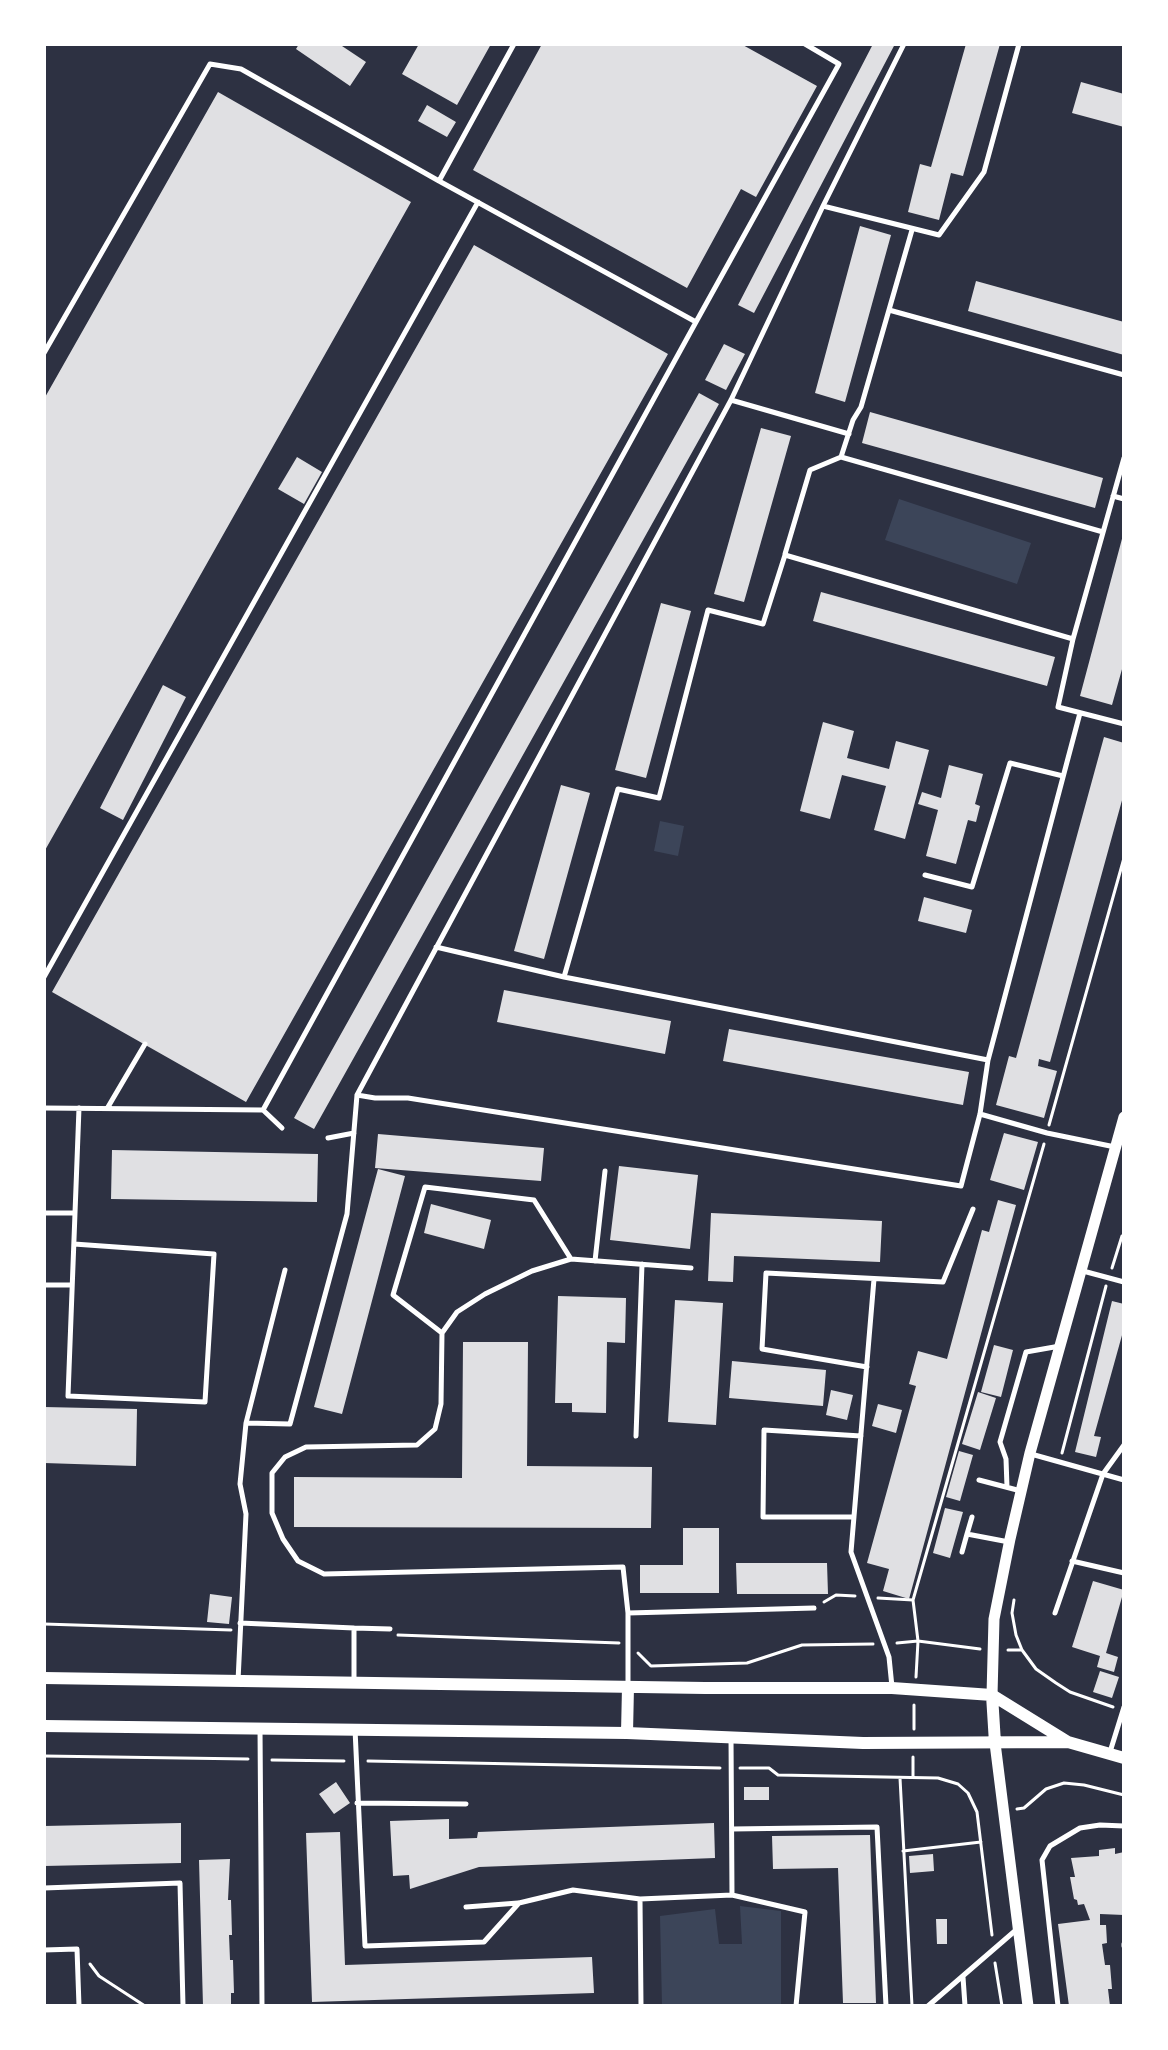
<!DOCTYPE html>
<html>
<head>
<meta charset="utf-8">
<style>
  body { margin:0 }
  #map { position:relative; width:1168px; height:2050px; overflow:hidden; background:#2d3142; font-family:Commissioner,sans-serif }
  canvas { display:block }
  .frame { position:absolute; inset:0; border:46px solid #fff; pointer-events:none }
</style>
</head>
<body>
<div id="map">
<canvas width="1168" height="2050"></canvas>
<div class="frame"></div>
</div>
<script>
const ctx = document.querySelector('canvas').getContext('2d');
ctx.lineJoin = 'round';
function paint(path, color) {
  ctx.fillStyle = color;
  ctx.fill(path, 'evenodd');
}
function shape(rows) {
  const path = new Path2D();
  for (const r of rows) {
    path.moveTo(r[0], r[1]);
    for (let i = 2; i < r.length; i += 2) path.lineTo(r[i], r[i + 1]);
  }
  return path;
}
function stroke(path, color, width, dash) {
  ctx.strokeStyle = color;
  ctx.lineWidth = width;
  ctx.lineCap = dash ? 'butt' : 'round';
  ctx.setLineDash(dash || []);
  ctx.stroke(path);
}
paint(shape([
  [899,499,1031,543,1017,584,885,540],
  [660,821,684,826,678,856,654,851],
  [740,1906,781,1911,781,2006,662,2006,660,1916,715,1909,719,1944,742,1944]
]), '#3c4559');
paint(shape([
  [299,44,339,44,366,62,350,86,296,49],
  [419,44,491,44,457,105,402,74],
  [542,44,741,44,817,86,756,197,741,189,687,288,473,170],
  [873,44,895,44,754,313,738,305],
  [966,44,1000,44,963,176,951,173,939,220,908,212,920,164,931,167],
  [1081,82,1124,94,1124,127,1072,113],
  [218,92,411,202,44,852,44,399],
  [427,105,456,122,447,137,418,121],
  [860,226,891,235,845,402,815,393],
  [474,245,668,354,246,1102,52,992],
  [976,281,1124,322,1124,355,968,311],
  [724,344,745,354,726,390,705,380],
  [699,393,719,404,314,1129,294,1118],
  [870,412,1103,478,1095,508,862,443],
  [761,428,791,436,744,602,714,594],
  [297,457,322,472,304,504,278,489],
  [1123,535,1124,662,1112,705,1080,696],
  [821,592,1055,657,1047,686,813,621],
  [661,603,691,611,646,778,615,770],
  [163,685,186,697,123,820,100,808],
  [823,722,854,731,847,758,889,769,896,741,929,750,905,839,874,830,886,786,842,775,830,819,800,811],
  [1104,737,1124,743,1124,793,1050,1062,1039,1059,1038,1066,1057,1071,1044,1118,996,1105,1009,1056,1016,1058],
  [949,765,983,774,975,804,980,806,976,822,968,820,956,864,926,856,938,810,918,804,922,792,941,798],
  [561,785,590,793,544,959,514,951],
  [924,897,972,910,966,933,918,921],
  [504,990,671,1021,665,1054,497,1022],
  [729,1029,969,1072,963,1105,723,1061],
  [1004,1133,1038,1142,1024,1190,990,1180],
  [378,1134,544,1148,541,1181,375,1168],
  [112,1150,318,1154,317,1202,111,1199],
  [619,1166,698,1175,690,1249,610,1240],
  [378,1169,405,1176,342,1414,314,1407],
  [998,1200,1016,1205,909,1599,883,1591,889,1569,867,1563,916,1386,909,1384,918,1351,947,1359,982,1230,989,1232],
  [431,1204,491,1220,484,1249,424,1233],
  [711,1213,882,1221,880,1262,734,1256,733,1282,708,1281],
  [558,1296,626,1298,625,1343,607,1342,606,1413,572,1412,572,1403,555,1403],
  [675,1300,723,1303,716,1425,668,1422],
  [1112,1301,1124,1304,1124,1328,1094,1436,1101,1437,1096,1457,1075,1452],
  [463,1342,528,1342,527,1466,652,1467,651,1528,294,1527,294,1477,462,1478],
  [994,1345,1013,1350,1001,1397,981,1392],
  [732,1361,826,1370,823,1406,729,1398],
  [831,1390,853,1395,847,1420,826,1415],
  [978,1392,996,1398,980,1450,962,1444],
  [878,1404,902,1410,896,1433,872,1426],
  [44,1407,137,1409,136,1466,44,1463],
  [959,1451,973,1455,960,1501,946,1497],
  [945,1508,963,1512,950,1558,933,1553],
  [683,1528,719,1528,719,1593,640,1593,640,1565,683,1565],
  [736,1563,827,1563,828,1594,737,1594],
  [1093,1581,1124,1590,1106,1653,1118,1657,1114,1672,1097,1667,1100,1656,1072,1647],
  [210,1594,232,1597,229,1624,207,1622],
  [1100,1671,1119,1677,1112,1698,1093,1692],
  [336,1782,350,1803,334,1814,319,1794],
  [744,1787,769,1787,769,1800,744,1800],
  [449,1819,449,1839,477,1838,478,1832,714,1823,715,1858,479,1867,410,1889,409,1875,393,1876,390,1821],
  [181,1823,181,1863,44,1866,44,1826],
  [340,1832,345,1965,592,1957,594,1993,312,2002,306,1833],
  [870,1835,876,2003,843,2003,838,1868,773,1869,772,1836],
  [1115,1848,1115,1854,1124,1852,1124,1915,1100,1914,1100,1925,1106,1925,1107,1943,1102,1944,1105,1965,1110,1965,1112,1989,1108,1989,1110,2006,1069,2006,1058,1924,1090,1920,1084,1904,1078,1905,1077,1900,1074,1899,1070,1877,1075,1877,1071,1858,1099,1856,1099,1850],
  [933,1854,934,1871,910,1873,909,1856],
  [230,1859,228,1900,231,1900,232,1935,229,1935,230,1960,233,1960,234,1993,231,1993,231,2006,203,2006,199,1860],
  [936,1919,947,1919,947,1944,937,1944]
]), '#e0e0e3');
stroke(shape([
  [1049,1125,1124,858],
  [1112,1268,1122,1236],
  [1062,1453,1106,1286],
  [878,1598,913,1600],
  [1014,1600,1012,1613,1016,1635,1022,1650],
  [824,1602,836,1595,855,1596],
  [44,1624,231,1630],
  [398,1635,619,1643],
  [897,1643,918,1641,980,1649],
  [1008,1650,1022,1650,1036,1669,1056,1683,1070,1692,1113,1707],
  [638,1653,651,1666,747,1663,802,1645,873,1644],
  [916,1677,918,1641,913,1600,1044,1144],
  [914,1729,914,1705],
  [44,1756,248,1759],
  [272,1760,344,1761],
  [368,1761,720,1768],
  [740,1768,769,1768,778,1775,938,1778,958,1784,968,1793,977,1812,992,1935],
  [913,1777,913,1757],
  [900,1778,912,2006],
  [1017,1809,1024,1808,1046,1789,1064,1783,1084,1785,1124,1795],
  [903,1851,981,1842],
  [995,1963,1002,2006],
  [90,1964,99,1976,145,2006]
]), '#fff', 3);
stroke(shape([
  [514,44,439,181,696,322,839,64,805,44],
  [904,44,823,206,731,400,357,1095,375,1098,408,1098,961,1186,980,1114,988,1060,564,977,618,789,659,798,708,610,763,624,785,555,1073,639,1058,707,1124,724],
  [823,206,939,235,984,172,1019,44],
  [889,310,1124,375],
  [44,353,210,64,241,69,439,181],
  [731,400,849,434],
  [841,457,853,420,861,407,912,230],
  [1113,496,1124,499],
  [785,554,810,470,841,457,1103,532],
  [1073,639,1124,458],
  [925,875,972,887,1010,763,1063,776],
  [436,947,564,977],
  [44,977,478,202],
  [988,1060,1080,713],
  [108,1107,145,1044],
  [44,1108,263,1110,282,1128],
  [263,1110,696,322],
  [980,1114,1047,1133,1115,1147],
  [328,1138,354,1133],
  [44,1213,75,1213],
  [74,1244,214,1254,205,1402,68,1396,75,1213,79,1108],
  [595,1261,605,1171],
  [1083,1271,1124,1282],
  [874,1279,851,1552,889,1657,892,1687],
  [44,1285,72,1285],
  [442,1333,393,1295,425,1187,534,1200,571,1259],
  [867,1367,762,1349,766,1273,943,1282,973,1209],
  [246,1423,285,1270],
  [636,1436,642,1264],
  [1031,1454,1124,1480],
  [979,1480,1021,1491],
  [1007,1487,1006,1459,1000,1442,1026,1352,1060,1346],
  [854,1517,763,1517,764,1430,861,1436],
  [972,1517,967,1534,1009,1542],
  [962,1552,967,1534],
  [1072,1561,1124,1573],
  [628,1613,623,1567,324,1574,298,1561,283,1539,272,1513,272,1473,285,1457,306,1447,417,1445,435,1429,441,1404,442,1333,457,1312,485,1294,532,1271,571,1259,691,1268],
  [1055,1613,1103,1474,1124,1445],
  [240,1623,354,1628,354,1682],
  [354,1628,390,1629],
  [238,1681,246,1514,240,1484,246,1423,290,1424,347,1214,357,1095],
  [628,1686,628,1613,814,1608],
  [260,1728,262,2006],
  [355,1729,365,1946,484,1942,519,1903,573,1890,640,1899,732,1895,731,1737],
  [1110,1752,1124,1707],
  [357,1803,466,1804],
  [732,1829,877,1827,886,2006],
  [44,1888,180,1883,183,2006],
  [732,1895,805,1912,796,2006],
  [640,1899,641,2006],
  [466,1907,518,1903],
  [1124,1944,1124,1946],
  [44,1950,77,1949,79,2006],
  [963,1977,965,2006],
  [928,2006,1016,1930],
  [1058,2006,1042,1860,1050,1846,1080,1828,1100,1825,1124,1826]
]), '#fff', 5);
stroke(shape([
  [992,1695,994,1619,1010,1539,1030,1453,1124,1117],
  [995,1743,1028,2006]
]), '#fff', 11);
stroke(shape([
  [44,1678,705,1688,892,1688,992,1695,1068,1742,1124,1758],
  [992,1695,995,1743],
  [44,1726,627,1733,863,1743,1068,1742],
  [627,1733,628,1687]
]), '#fff', 12);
</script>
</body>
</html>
